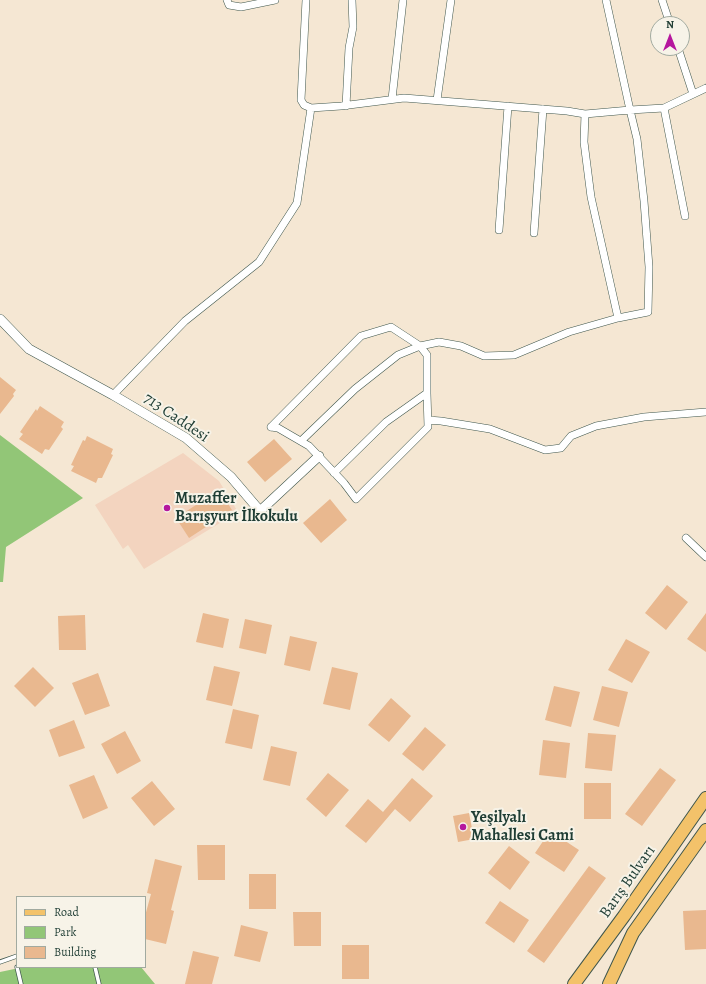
<!DOCTYPE html>
<html>
<head>
<meta charset="utf-8">
<style>
  body { margin:0 }
  #map { position:relative; width:706px; height:984px; overflow:hidden; background:#f5e7d3; font-family:Alegreya,serif }
  canvas { display:block }
  .legend { position:absolute; left:16px; top:896px; width:130px; height:72px; box-sizing:border-box; background:#f7f3e8; border:1px solid #a1aaa0; margin:0; padding:5px 7px; list-style:none; font-size:12px; color:#1f3d34 }
  .legend li { display:flex; align-items:center; gap:8px; height:20px }
  .legend b { width:20px; border:1px solid #a1aaa0 }
  .north { position:absolute; left:650px; top:16px; width:40px; height:40px; box-sizing:border-box; background:#f7f3e8; border:1px solid #a1aaa0; border-radius:50%; rotate:0deg; font-size:11px; font-weight:700; line-height:16px; text-align:center; color:#1f3d34 }
  .north::after { content:''; display:block; margin:auto; width:14px; height:18px; background:#b5179e; clip-path:polygon(50% 0,100% 100%,50% 72%,0 100%) }
</style>
</head>
<body>
<div id="map">
<canvas width="706" height="984"></canvas>
<ul class="legend">
<li><b style="height:5px;background:#f3c26a"></b>Road</li>
<li><b style="height:11px;background:#92c677"></b>Park</li>
<li><b style="height:11px;background:#e9b88f"></b>Building</li>
</ul>
<div class="north">N</div>
</div>
<script>
const ctx = document.querySelector('canvas').getContext('2d');
ctx.lineJoin = 'round';
function paint(path, color) {
  ctx.fillStyle = color;
  ctx.fill(path, 'evenodd');
}
function shape(rows) {
  const path = new Path2D();
  for (const r of rows) {
    path.moveTo(r[0], r[1]);
    for (let i = 2; i < r.length; i += 2) path.lineTo(r[i], r[i + 1]);
  }
  return path;
}
function stroke(path, color, width, dash) {
  ctx.strokeStyle = color;
  ctx.lineWidth = width;
  ctx.lineCap = dash ? 'butt' : 'round';
  ctx.setLineDash(dash || []);
  ctx.stroke(path);
}
function write(font, color, halo, rows, align = 'center') {
  ctx.font = font + ' Alegreya,serif';
  ctx.lineWidth = 4;
  ctx.setLineDash([]);
  ctx.textBaseline = 'middle';
  ctx.strokeStyle = halo;
  ctx.fillStyle = color;
  for (const [text, x, y, turn = 0] of rows) {
    ctx.save();
    ctx.translate(x, y);
    ctx.rotate((+turn || 0) * Math.PI / 180);
    ctx.textAlign = isNaN(turn) ? turn : align;
    if (halo) ctx.strokeText(text, 0, 0);
    ctx.fillText(text, 0, 0);
    ctx.restore();
  }
}
paint(shape([
  [183,453,219,481,238,512,144,569,128,545,123,549,95,505]
]), '#f3d4bf');
paint(shape([
  [0,435,83,498,6,547,3,582,0,582],
  [24,967,141,967,155,984,0,984,0,972]
]), '#92c677');
paint(shape([
  [0,377,16,390,13,394,14,396,0,414],
  [40,406,64,422,61,427,63,429,49,450,45,449,42,454,19,439,23,434,20,432,36,409,37,411],
  [87,436,113,449,111,454,113,455,102,478,98,478,96,483,71,471,74,466,71,465,83,440,85,441],
  [274,439,292,459,265,482,247,462],
  [219,490,232,510,189,538,176,518],
  [330,499,347,520,321,543,303,523],
  [667,585,688,602,666,630,645,613],
  [203,613,229,619,223,648,196,642],
  [706,613,706,652,687,639],
  [85,615,86,650,59,650,58,616],
  [245,619,272,625,266,654,239,648],
  [290,636,317,642,310,671,284,665],
  [626,639,650,652,632,683,608,670],
  [214,666,240,672,232,706,206,700],
  [33,667,54,688,35,707,14,686],
  [332,667,358,673,350,710,323,704],
  [98,673,110,706,85,715,72,683],
  [554,686,580,692,571,727,545,720],
  [602,686,628,692,619,727,593,720],
  [391,698,411,716,389,742,368,725],
  [233,709,259,715,252,749,225,743],
  [74,720,85,748,59,757,49,730],
  [425,727,446,745,423,771,402,754],
  [125,731,141,761,117,774,101,744],
  [588,733,616,735,612,771,585,768],
  [543,740,570,743,566,778,539,775],
  [271,746,297,752,290,786,263,780],
  [660,768,676,780,642,826,625,814],
  [328,773,349,790,326,817,306,799],
  [94,775,108,808,83,819,69,785],
  [412,778,433,796,410,822,395,809,366,843,345,826,368,799,383,812],
  [152,781,175,809,154,826,131,798],
  [584,783,611,783,611,819,584,819],
  [469,813,474,839,458,842,453,816],
  [550,831,579,850,564,872,535,853],
  [197,845,225,845,225,880,198,880],
  [509,846,530,862,510,890,488,873],
  [155,859,182,866,171,910,174,911,166,944,145,939,145,916,151,894,147,893],
  [589,866,606,878,544,963,527,951],
  [249,874,276,874,276,909,249,909],
  [500,901,529,920,514,943,485,923],
  [706,910,706,949,685,950,683,911],
  [293,912,321,912,321,946,294,946],
  [241,925,268,932,260,962,234,956],
  [342,945,369,945,369,979,342,979],
  [193,951,219,957,212,984,185,984]
]), '#e9b88f');
const service = shape([
  [0,962,17,956],
  [17,967,21,984],
  [95,967,99,984]
]);
const minor = shape([
  [227,0,229,5,241,7,275,0],
  [306,0,301,100,304,105,311,108],
  [662,0,670,24],
  [678,48,693,94],
  [392,99,403,0],
  [437,100,451,0],
  [346,106,349,48,353,27,352,0],
  [664,108,685,216],
  [585,114,630,110,606,0],
  [499,230,508,106],
  [534,233,543,109],
  [618,318,648,312,649,267,644,201,637,139,630,110,664,108,706,88],
  [113,395,185,321,259,262,297,203,311,108,341,106,404,98,567,111,585,114,584,142,591,197,618,318,569,332,514,355,484,356,461,346,439,342,420,346,427,355,427,393,386,422,334,473],
  [428,420,441,421,490,429,545,450,561,448,571,436,596,426,644,417,706,412],
  [271,427,361,336,391,327,420,346,398,355,355,389,301,441],
  [271,427,278,428,309,446,344,483,356,499,428,427,427,393],
  [686,538,706,557]
]);
const tertiary = shape([
  [0,319,29,349,113,395,186,438,231,477,260,511,319,456]
]);
const primary = shape([
  [574,984,624,916,706,798],
  [609,984,633,933,706,830]
]);
stroke(service, '#3f564c', 5);
stroke(minor, '#3f564c', 8);
stroke(tertiary, '#3f564c', 10);
stroke(primary, '#3f564c', 14);
stroke(service, '#fff', 3.5);
stroke(minor, '#fff', 7);
stroke(tertiary, '#fff', 9);
stroke(primary, '#f3c26a', 12);
for (const [x, y, r, color] of [
  [167,508,4,"#b5179e"],
  [463,827,4,"#b5179e"]
]) {
  const dot = new Path2D();
  dot.arc(x, y, r, 0, 2 * Math.PI);
  ctx.fillStyle = color;
  ctx.fill(dot);
  stroke(dot, '#f7f3e8', 1.5);
}
write('16px', '#1f3d34', '#f7f3e8', [
  ["713 Caddesi",176,418,34],
  ["Barış Bulvarı",628,882,-55]
]);
write('bold 16px', '#1f3d34', '#f7f3e8', [
  ["Muzaffer",175,499],
  ["Barışyurt İlkokulu",175,517],
  ["Yeşilyalı",471,818],
  ["Mahallesi Cami",471,836]
], 'left');
</script>
</body>
</html>
